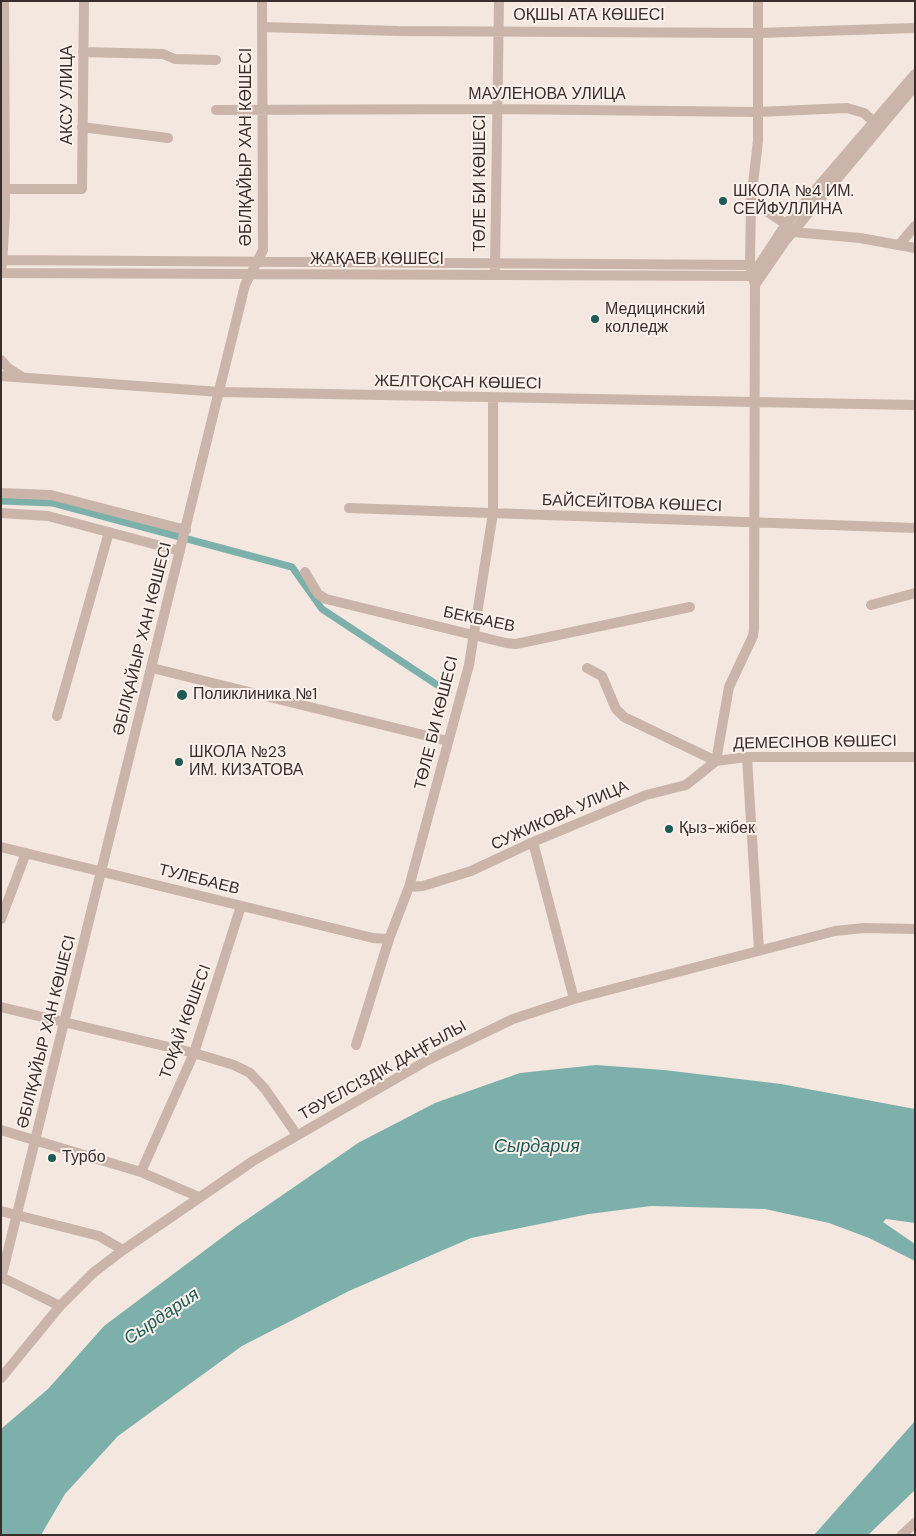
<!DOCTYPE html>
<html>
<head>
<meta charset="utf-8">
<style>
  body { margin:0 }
  #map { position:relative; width:916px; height:1536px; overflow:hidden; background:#f3e7df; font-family:"DM Sans",sans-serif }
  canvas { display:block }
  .frame { position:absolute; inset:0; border:2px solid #392d2a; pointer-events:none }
</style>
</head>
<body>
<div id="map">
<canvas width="916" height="1536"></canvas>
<div class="frame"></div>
</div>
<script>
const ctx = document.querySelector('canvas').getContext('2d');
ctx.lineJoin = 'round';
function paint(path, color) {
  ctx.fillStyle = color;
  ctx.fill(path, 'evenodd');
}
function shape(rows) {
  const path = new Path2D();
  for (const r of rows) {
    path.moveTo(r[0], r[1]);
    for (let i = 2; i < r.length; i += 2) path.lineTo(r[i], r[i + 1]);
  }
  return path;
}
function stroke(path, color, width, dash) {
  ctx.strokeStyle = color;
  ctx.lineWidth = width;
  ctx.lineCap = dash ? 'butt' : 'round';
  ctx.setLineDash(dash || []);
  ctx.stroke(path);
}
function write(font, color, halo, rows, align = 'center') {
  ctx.font = font + ' "DM Sans",sans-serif';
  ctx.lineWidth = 4;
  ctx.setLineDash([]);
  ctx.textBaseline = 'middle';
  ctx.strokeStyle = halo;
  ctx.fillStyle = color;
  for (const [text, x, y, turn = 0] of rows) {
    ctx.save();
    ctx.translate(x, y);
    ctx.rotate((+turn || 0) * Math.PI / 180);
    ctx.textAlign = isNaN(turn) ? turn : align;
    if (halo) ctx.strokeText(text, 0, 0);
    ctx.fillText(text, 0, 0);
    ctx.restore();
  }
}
paint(shape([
  [596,1065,664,1070,781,1084,915,1109,915,1223,886,1219,883,1222,915,1244,915,1261,869,1238,829,1223,765,1209,651,1206,589,1214,471,1238,349,1291,242,1346,118,1436,65,1494,41,1535,1,1535,1,1429,48,1389,104,1326,236,1227,358,1143,435,1103,520,1073],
  [915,1421,915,1490,868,1535,814,1535]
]), '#7eb0ab');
stroke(shape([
  [1,501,53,503,292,567,322,609,448,692]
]), '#7eb0ab', 7);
stroke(shape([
  [262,27,398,31,758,33,915,28],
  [83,52,163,54,175,59,216,60],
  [216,110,497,109,758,112,847,108,864,113,874,122],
  [82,127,168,138],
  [5,189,82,189,84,1],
  [751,201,786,224,793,232,860,238,915,248],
  [899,245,915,226],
  [1,260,750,265],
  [2,265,5,213,4,1],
  [495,269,499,1],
  [1,273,752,276],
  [752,276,786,224,915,74],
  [755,285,786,240,915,86],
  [1,360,8,368,22,377],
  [1,376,220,392,915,405],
  [1,493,51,495,186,530],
  [349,508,915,528],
  [1,513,48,516,180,551],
  [305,572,318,594,326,599,506,643,516,644,690,607],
  [871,605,915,593],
  [152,668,448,741],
  [587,668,602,676,616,709,624,717,716,761],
  [57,716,109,532],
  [747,757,759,950],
  [716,761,729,687,753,636,754,629,755,285,750,265,751,201,758,141,758,1],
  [716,761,747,757,915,757],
  [533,842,574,999],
  [1,847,373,938,389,939],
  [409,887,423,886,471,871,533,842,646,795,686,785,716,761],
  [1,919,26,853],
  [1,1007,194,1053,234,1065,250,1073,265,1089,297,1135],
  [356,1045,389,939,409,887,469,665,493,513,493,399],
  [1,1130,141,1172,199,1197],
  [141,1172,194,1053,241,906],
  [1,1211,99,1236,123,1250],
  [1,1277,60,1306],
  [1,1279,245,285,263,250,262,1],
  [1,1378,60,1306,93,1273,123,1250,253,1161,428,1060,513,1019,574,999,835,931,864,928,915,929],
  [902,1535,915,1523]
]), '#cbb5aa', 10);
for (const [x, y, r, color] of [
  [723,201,5,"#1f5a56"],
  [595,319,5,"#1f5a56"],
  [182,695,6,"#1f5a56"],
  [179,762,5,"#1f5a56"],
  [669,829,5,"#1f5a56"],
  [52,1158,5,"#1f5a56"]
]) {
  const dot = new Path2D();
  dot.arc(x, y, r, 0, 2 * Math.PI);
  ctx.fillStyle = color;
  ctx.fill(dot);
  stroke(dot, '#faf1eb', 2);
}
write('16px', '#392d2a', '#faf1eb', [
  ["ОҚШЫ АТА КӨШЕСІ",589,16],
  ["АКСУ УЛИЦА",68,95,-90],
  ["МАУЛЕНОВА УЛИЦА",547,95],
  ["ӘБІЛҚАЙЫР ХАН КӨШЕСІ",247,147,-90],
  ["ТӨЛЕ БИ КӨШЕСІ",481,183,-90],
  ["ЖАҚАЕВ КӨШЕСІ",377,260],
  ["ЖЕЛТОҚСАН КӨШЕСІ",458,383,1],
  ["БАЙСЕЙІТОВА КӨШЕСІ",632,504,2],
  ["БЕКБАЕВ",479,620,12],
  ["ӘБІЛҚАЙЫР ХАН КӨШЕСІ",143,639,-76],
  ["ТӨЛЕ БИ КӨШЕСІ",437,723,-76],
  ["ДЕМЕСІНОВ КӨШЕСІ",815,743,-1],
  ["СУЖИКОВА УЛИЦА",560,816,-24],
  ["ТУЛЕБАЕВ",199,880,14],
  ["ТОҚАЙ КӨШЕСІ",186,1022,-70],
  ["ӘБІЛҚАЙЫР ХАН КӨШЕСІ",47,1032,-76],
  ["ТӘУЕЛСІЗДІК ДАҢҒЫЛЫ",383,1071,-29]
]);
write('16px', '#392d2a', '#faf1eb', [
  ["ШКОЛА №4 ИМ.",733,192],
  ["СЕЙФУЛЛИНА",733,210],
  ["Медицинский",605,310],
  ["колледж",605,328],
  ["Поликлиника №1",193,695],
  ["ШКОЛА №23",189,753],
  ["ИМ. КИЗАТОВА",189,771],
  ["Қыз-жібек",679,829],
  ["Турбо",62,1158]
], 'left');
write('italic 18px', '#1f5a56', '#faf1eb', [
  ["Сырдария",537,1147],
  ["Сырдария",162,1317,-34]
]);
</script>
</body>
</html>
